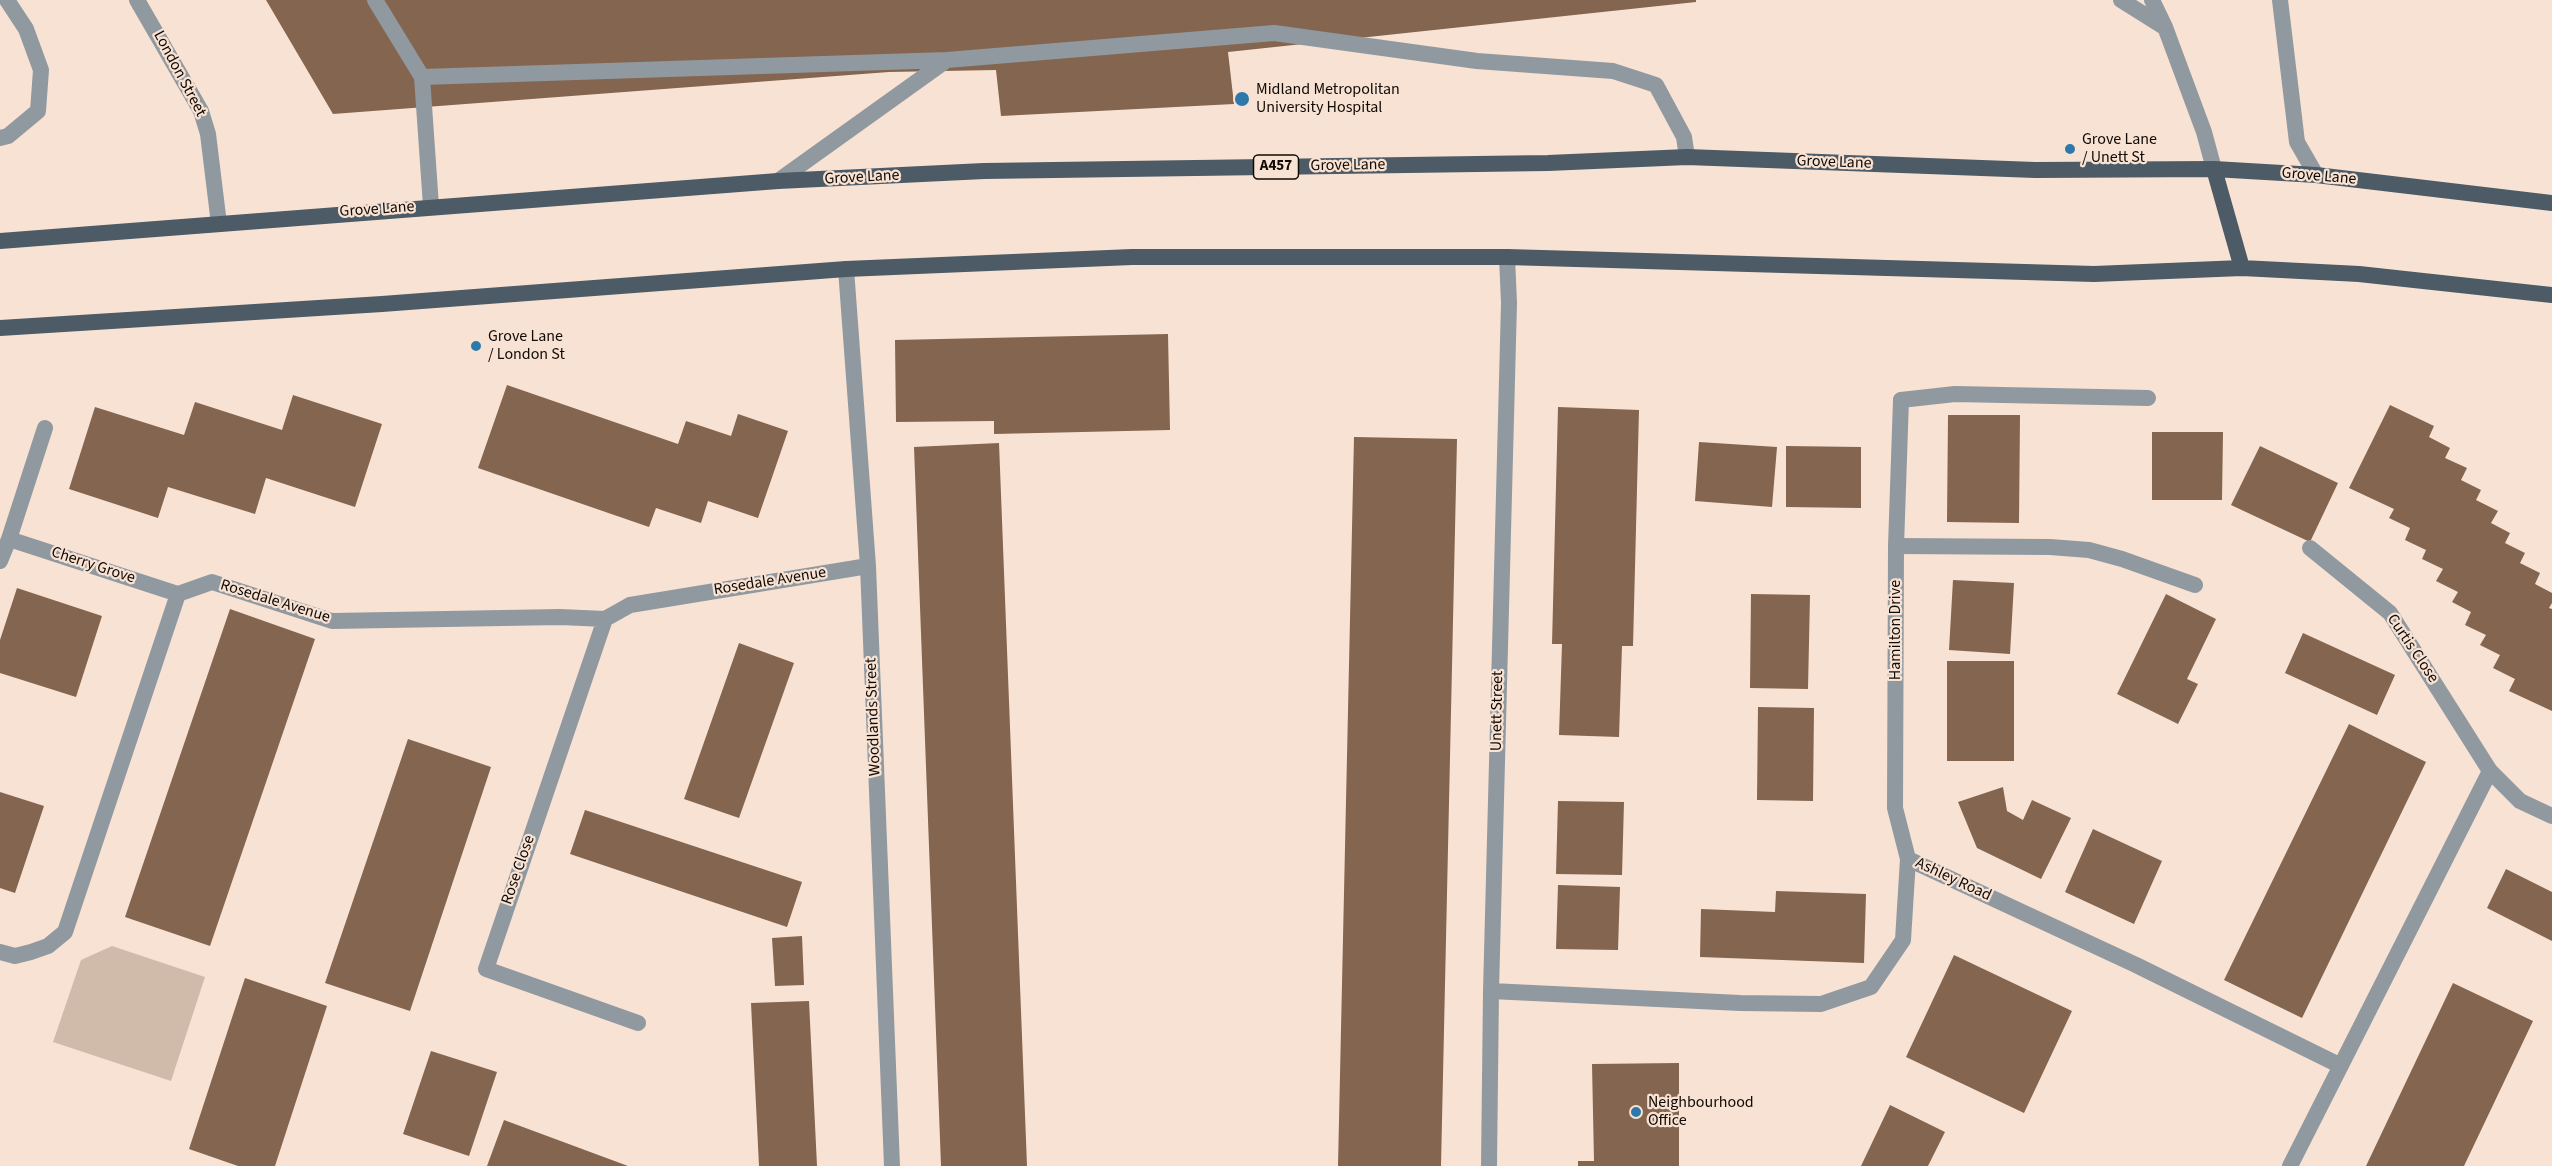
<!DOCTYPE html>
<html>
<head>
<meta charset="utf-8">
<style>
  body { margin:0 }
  canvas { display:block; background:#f8e2d3 }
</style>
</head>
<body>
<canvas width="2552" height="1166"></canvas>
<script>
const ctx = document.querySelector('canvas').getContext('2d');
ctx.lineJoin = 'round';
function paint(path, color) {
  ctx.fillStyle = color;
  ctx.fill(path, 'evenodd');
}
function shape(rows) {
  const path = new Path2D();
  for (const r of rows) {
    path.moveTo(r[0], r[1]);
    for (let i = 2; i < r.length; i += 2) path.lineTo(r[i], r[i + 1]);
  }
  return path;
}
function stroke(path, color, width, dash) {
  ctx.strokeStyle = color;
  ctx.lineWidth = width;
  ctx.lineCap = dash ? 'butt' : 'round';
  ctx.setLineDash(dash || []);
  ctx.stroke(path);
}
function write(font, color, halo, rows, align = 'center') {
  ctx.font = font + ' "Source Sans 3",sans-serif';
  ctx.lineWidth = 4.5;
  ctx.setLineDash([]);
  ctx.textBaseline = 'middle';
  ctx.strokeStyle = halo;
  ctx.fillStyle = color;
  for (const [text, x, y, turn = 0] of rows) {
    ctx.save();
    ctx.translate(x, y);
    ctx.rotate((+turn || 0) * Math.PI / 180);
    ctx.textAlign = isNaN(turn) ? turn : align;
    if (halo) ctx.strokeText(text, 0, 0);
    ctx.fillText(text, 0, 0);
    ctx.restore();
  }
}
paint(shape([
  [112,946,205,977,171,1081,53,1042,81,960]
]), '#d0baaa');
paint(shape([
  [266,0,1696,0,1696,2,1228,52,1234,104,1001,116,996,70,889,72,333,114],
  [1168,334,1170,430,994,434,994,421,896,422,895,340],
  [507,385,678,444,686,421,731,436,738,414,788,431,758,518,708,501,701,523,656,508,649,527,478,468],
  [293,395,382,424,355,507,266,478,255,514,168,487,158,518,69,489,95,407,184,435,195,402,282,430],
  [2390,405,2434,426,2429,437,2450,448,2445,458,2467,468,2461,480,2481,490,2476,500,2498,511,2491,523,2510,533,2505,543,2525,553,2520,563,2540,573,2535,584,2552,593,2552,603,2549,608,2552,609,2552,711,2509,691,2515,679,2493,668,2500,655,2480,645,2486,635,2465,625,2471,612,2452,602,2458,592,2436,581,2443,569,2422,559,2426,550,2405,540,2410,528,2389,518,2394,509,2349,488],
  [1558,407,1639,410,1633,646,1622,646,1619,737,1559,735,1562,644,1552,644],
  [1948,415,2020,415,2019,523,1947,522],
  [2152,432,2223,432,2222,500,2152,500],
  [1354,437,1457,439,1441,1166,1338,1166],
  [1699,442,1777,447,1772,507,1695,501],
  [999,443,1027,1166,941,1166,914,447],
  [1786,446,1861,447,1861,508,1786,507],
  [2260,446,2338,483,2310,542,2231,505],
  [1953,580,2014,583,2010,654,1949,650],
  [17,588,102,616,76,697,0,673,0,640],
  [1751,594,1810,595,1808,689,1750,688],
  [2166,594,2216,619,2187,679,2198,684,2178,724,2117,694],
  [230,609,315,639,210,946,125,917],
  [2303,633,2395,675,2377,715,2285,673],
  [739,643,794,663,739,818,684,799],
  [1947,661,2014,661,2014,761,1947,761],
  [1758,707,1814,708,1813,801,1757,800],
  [2349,724,2426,762,2302,1018,2224,980],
  [408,739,491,767,410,1011,325,983],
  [2003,787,2007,811,2023,820,2032,800,2071,818,2041,879,1977,848,1958,802],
  [0,792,44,806,15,893,0,888],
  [1558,801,1624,802,1622,875,1556,874],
  [585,810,802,882,787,927,570,854],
  [2093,829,2162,861,2134,924,2065,892],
  [2506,869,2552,892,2552,941,2487,908],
  [1558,885,1620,887,1618,950,1556,949],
  [1776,891,1866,894,1864,963,1700,957,1701,909,1775,912],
  [802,936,804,985,775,986,772,938],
  [1954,955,2072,1011,2024,1113,1906,1057],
  [245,978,327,1006,275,1166,238,1166,189,1149],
  [2453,983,2533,1021,2464,1166,2366,1166],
  [809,1001,817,1166,759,1166,751,1003],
  [431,1051,497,1072,469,1156,403,1134],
  [1679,1063,1679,1166,1578,1166,1578,1161,1594,1161,1592,1064],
  [1890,1105,1945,1132,1928,1166,1861,1166],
  [504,1120,628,1166,487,1166]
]), '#84654f');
stroke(shape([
  [375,0,422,77],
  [2121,0,2164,27],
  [2152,0,2165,27,2204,132,2214,169],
  [2280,0,2297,142,2316,175],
  [0,138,8,136,38,111,41,70,26,29,7,0],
  [778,181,947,60,1274,33,1477,61,1613,71,1656,85,1684,137,1687,157],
  [431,206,422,77,947,60],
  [1901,400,1955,394,2148,398],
  [1896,546,2050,547,2089,550,2122,559,2195,585]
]), '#9199a0', 16);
stroke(shape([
  [137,0,201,111,208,134,219,224],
  [846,269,868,566,892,1166],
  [1901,400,1896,546,1895,808,1908,859],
  [45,428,9,539,178,594],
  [2310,548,2390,613,2490,771,2520,801,2552,816],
  [0,561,9,539],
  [605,619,486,969,638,1023],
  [0,952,15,956,31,952,48,946,65,932,178,594,212,582,332,621,560,617,605,619,630,605,868,566],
  [1491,991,1740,1003,1821,1004,1871,987,1903,940,1908,859,2136,965,2339,1065],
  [1489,1166,1491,991,1509,303,1507,257],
  [2290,1166,2490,771]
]), '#9199a0', 16);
stroke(shape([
  [2214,169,2242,268],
  [0,241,778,181,984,171,1548,163,1687,157,2035,170,2214,169,2316,175,2552,203],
  [0,328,382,304,846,269,1132,257,1507,257,2094,274,2242,268,2359,274,2552,295]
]), '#4c5b66', 16);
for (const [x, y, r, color] of [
  [1242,99,8,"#2e79ac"],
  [2070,149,6,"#2e79ac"],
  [476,346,6,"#2e79ac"],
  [1636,1112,6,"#2e79ac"]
]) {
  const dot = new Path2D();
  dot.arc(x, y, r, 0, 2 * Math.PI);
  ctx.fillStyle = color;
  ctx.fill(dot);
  stroke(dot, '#f8e2d3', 2);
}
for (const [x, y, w] of [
  [1276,167,45]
]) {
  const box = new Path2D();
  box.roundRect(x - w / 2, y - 12, w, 24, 4.5);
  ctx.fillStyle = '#f8e2d3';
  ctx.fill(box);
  stroke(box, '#100a05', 1.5);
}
write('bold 15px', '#100a05', null, [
  ["A457",1276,167]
]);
write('16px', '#100a05', '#f8e2d3', [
  ["London Street",179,74,62],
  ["Grove Lane",1834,163,2],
  ["Grove Lane",1348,166,-1],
  ["Grove Lane",2319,177,5],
  ["Grove Lane",862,178,-3],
  ["Grove Lane",377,210,-4],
  ["Cherry Grove",93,566,18],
  ["Rosedale Avenue",770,582,-9],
  ["Rosedale Avenue",275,602,17],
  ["Hamilton Drive",1896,630,-90],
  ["Curtis Close",2412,649,56],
  ["Unett Street",1498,711,-89],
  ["Woodlands Street",874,717,-92],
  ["Rose Close",519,870,-71],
  ["Ashley Road",1953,880,25]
]);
write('16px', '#100a05', '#f8e2d3', [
  ["Midland Metropolitan",1256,90],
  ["University Hospital",1256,108],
  ["Grove Lane",2082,140],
  ["/ Unett St",2082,158],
  ["Grove Lane",488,337],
  ["/ London St",488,355],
  ["Neighbourhood",1648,1103],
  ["Office",1648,1121]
], 'left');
</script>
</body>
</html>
